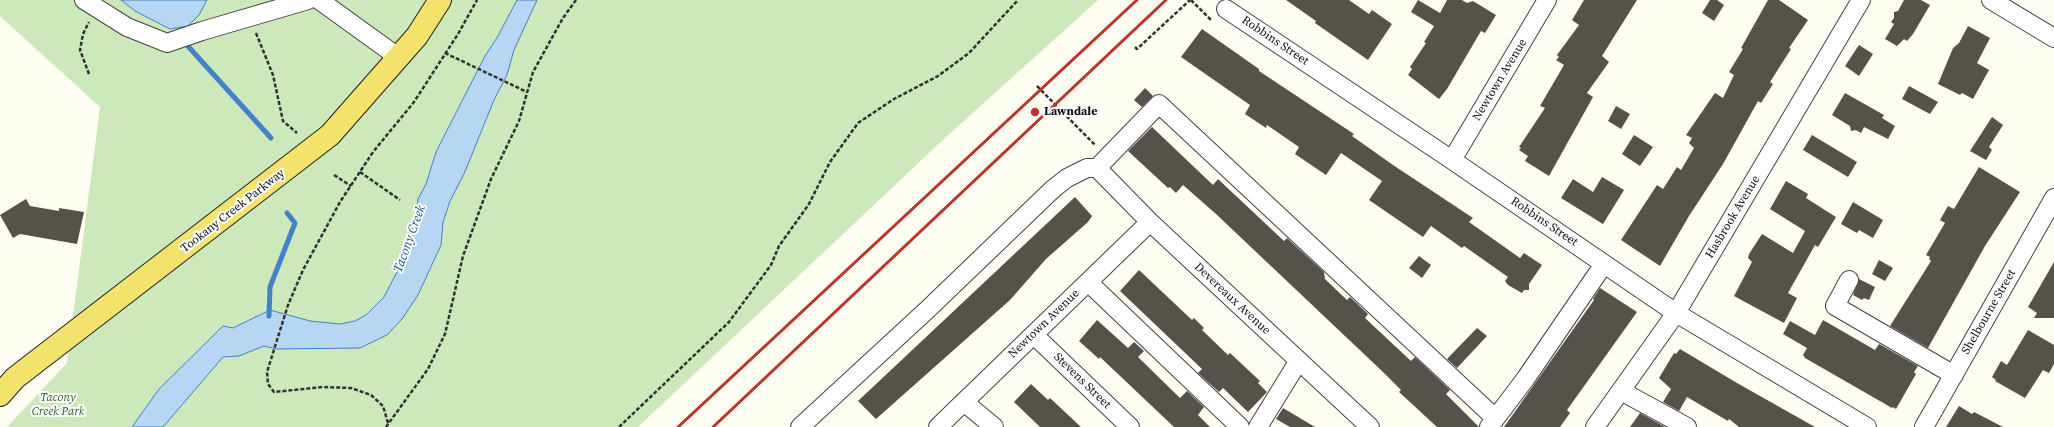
<!DOCTYPE html>
<html>
<head>
<meta charset="utf-8">
<style>
  body { margin:0 }
  canvas { display:block; background:#fefdf1 }
</style>
</head>
<body>
<canvas width="2054" height="427"></canvas>
<script>
const ctx = document.querySelector('canvas').getContext('2d');
ctx.lineJoin = 'round';
function paint(path, color) {
  ctx.fillStyle = color;
  ctx.fill(path, 'evenodd');
}
function shape(rows) {
  const path = new Path2D();
  for (const r of rows) {
    path.moveTo(r[0], r[1]);
    for (let i = 2; i < r.length; i += 2) path.lineTo(r[i], r[i + 1]);
  }
  return path;
}
function stroke(path, color, width, dash) {
  ctx.strokeStyle = color;
  ctx.lineWidth = width;
  ctx.lineCap = dash ? 'butt' : 'round';
  ctx.setLineDash(dash || []);
  ctx.stroke(path);
}
function write(font, color, halo, rows, align = 'center') {
  ctx.font = font + ' "Source Serif 4",serif';
  ctx.lineWidth = 4;
  ctx.setLineDash([]);
  ctx.textBaseline = 'middle';
  ctx.strokeStyle = halo;
  ctx.fillStyle = color;
  for (const [text, x, y, turn = 0] of rows) {
    ctx.save();
    ctx.translate(x, y);
    ctx.rotate((+turn || 0) * Math.PI / 180);
    ctx.textAlign = isNaN(turn) ? turn : align;
    if (halo) ctx.strokeText(text, 0, 0);
    ctx.fillText(text, 0, 0);
    ctx.restore();
  }
}
paint(shape([
  [0,0,1098,0,946,137,638,427,7,427,67,363,100,107,0,16]
]), '#cde8bb');
const water = shape([
  [121,0,207,0,199,15,188,26,170,29,135,11,121,0],
  [517,0,537,0,514,50,507,75,494,100,464,174,450,201,443,222,441,245,418,295,402,319,387,335,360,348,277,349,264,346,239,356,223,357,163,427,132,427,159,389,223,326,233,328,270,310,310,321,340,324,355,321,366,315,384,297,397,272,405,246,416,221,418,199,426,184,436,152,485,56,498,36,517,0]
]);
paint(water, '#b7d6f4');
stroke(water, '#4182c8', 1);
stroke(shape([
  [186,44,271,138],
  [269,316,270,287,295,223,287,213]
]), '#4182c8', 5);
paint(shape([
  [1286,0,1349,0,1369,14,1372,10,1392,24,1368,60,1315,23,1316,21],
  [1418,0,1440,13,1447,0,1462,0,1467,3,1473,1,1496,15,1485,33,1481,31,1447,89,1439,99,1408,75,1412,69,1410,67,1426,43,1424,42,1434,26,1411,12],
  [1584,0,1637,0,1602,56,1609,62,1587,93,1593,97,1549,176,1525,161,1528,156,1519,150,1521,148,1519,147,1545,108,1540,106,1564,65,1556,60,1559,57,1557,55,1579,25,1572,20],
  [1710,0,1717,0,1724,5,1714,21,1702,13],
  [1768,0,1779,0,1808,20,1789,48,1791,49,1770,82,1773,84,1761,103,1758,101,1723,164,1689,216,1660,266,1621,240,1657,185,1663,189,1677,167,1681,170,1694,148,1689,143,1692,138,1686,135,1715,93,1723,98,1734,75,1729,72,1743,49,1741,48],
  [1904,0,1921,0,1930,5,1913,34,1907,41,1904,39,1897,46,1885,39,1894,24,1891,22,1894,18,1894,12,1898,11],
  [1968,26,1990,38,1977,63,1989,70,1973,99,1962,93,1960,95,1938,84,1953,48,1959,43],
  [1202,29,1259,69,1259,71,1354,134,1352,136,1393,165,1473,218,1469,222,1520,258,1524,253,1542,265,1529,284,1529,290,1524,290,1522,293,1508,285,1505,281,1508,277,1464,246,1462,248,1431,226,1423,237,1369,200,1382,181,1341,153,1326,175,1295,154,1299,147,1267,125,1266,128,1245,114,1250,105,1181,57],
  [1859,45,1873,54,1859,76,1845,66],
  [1909,86,1938,102,1930,114,1902,99],
  [1145,88,1153,96,1142,107,1134,100],
  [1845,93,1884,115,1882,118,1895,126,1888,139,1864,127,1861,133,1856,130,1851,131,1850,126,1832,115],
  [1616,106,1630,114,1621,129,1608,121],
  [1992,117,2003,125,1989,147,1992,150,1986,160,1970,151],
  [1152,127,1213,185,1218,179,1284,241,1287,238,1324,272,1325,279,1347,300,1350,297,1368,314,1365,318,1411,361,1415,357,1450,390,1446,394,1479,427,1437,427,1399,392,1401,390,1383,372,1216,214,1183,185,1176,193,1170,187,1168,188,1128,151],
  [1634,135,1653,147,1640,166,1622,154],
  [1812,135,1857,162,1848,177,1803,150],
  [1979,167,2020,192,1985,246,1928,348,1890,326,1931,261,1929,259,1930,257,1926,255,1945,223,1940,220,1948,206,1954,209],
  [1602,177,1624,190,1603,224,1561,198,1573,179,1593,192],
  [1786,181,1808,194,1806,198,1836,217,1818,247,1815,245,1788,293,1797,298,1784,323,1734,296,1752,262,1748,258,1749,254,1762,234,1793,253,1805,231,1770,209],
  [1075,197,1092,216,1088,222,1046,259,1010,300,876,419,858,401],
  [26,199,30,206,59,211,59,208,84,212,77,244,20,234,13,238,0,215],
  [1853,202,1883,220,1873,238,1859,230,1857,233,1841,224],
  [1419,256,1431,265,1422,278,1409,268],
  [1879,260,1893,268,1885,281,1872,274],
  [2054,262,2054,318,2034,318,2037,313,2028,307],
  [1139,270,1192,320,1194,318,1204,328,1202,330,1228,355,1230,353,1260,381,1258,383,1267,392,1248,412,1223,388,1219,392,1198,373,1202,369,1120,291],
  [1859,279,1875,287,1869,300,1864,298,1862,300,1853,295],
  [1600,288,1637,312,1567,410,1570,413,1560,427,1504,427,1594,300,1593,299],
  [1097,320,1128,348,1134,342,1144,351,1138,357,1180,398,1187,391,1204,407,1198,415,1210,427,1174,427,1100,357,1099,359,1079,341],
  [1823,320,1875,350,1879,344,1918,366,1914,372,1916,374,1896,409,1893,407,1892,408,1805,358,1803,355,1807,348,1783,334,1790,321,1815,335],
  [1477,328,1487,336,1457,368,1447,359],
  [2028,330,2054,345,2054,364,2049,373,2043,370,2025,398,1995,381,1996,380,1992,377,2001,361,2007,365],
  [1680,349,1737,383,1815,427,1739,427,1729,419,1728,421,1687,397,1679,411,1663,402,1671,389,1659,378,1674,353,1676,354],
  [1031,384,1048,400,1050,398,1081,427,1040,427,1014,402],
  [1959,406,1972,414,1974,412,2003,427,1946,427],
  [1283,408,1315,427,1290,427,1276,419],
  [1640,413,1665,427,1630,427]
]), '#57514b');
const minor = shape([
  [84,0,127,27,167,43,202,31,308,0],
  [319,0,398,57],
  [1991,0,2054,38],
  [1226,9,1452,160,1676,313,1867,427],
  [1452,160,1547,0],
  [1097,168,1150,222,1370,427],
  [1849,280,1835,306,1954,375],
  [1088,282,1240,427],
  [1034,335,1130,427],
  [1621,391,1687,427],
  [964,402,994,427],
  [800,427,927,310,1053,189,1067,178,1087,168,1097,168,1159,104,1495,418],
  [938,427,1150,222],
  [1258,427,1298,362],
  [1489,427,1526,378,1604,264],
  [1595,427,1676,313,1861,0],
  [1924,427,2054,198]
]);
const major = shape([
  [0,395,15,378,330,135,417,36,440,0]
]);
stroke(minor, '#424242', 20);
stroke(major, '#202020', 24);
stroke(shape([
  [1191,0,1212,21],
  [256,33,273,75,283,121,297,133],
  [1135,47,1137,49,1190,0],
  [445,53,527,92],
  [89,74,80,50,83,34,89,22],
  [1037,86,1095,145],
  [360,172,400,200],
  [334,175,351,186],
  [388,423,383,406,371,395,351,388,323,387,274,392,268,384,267,372,288,305,303,270,340,202,373,152,414,102,458,34,477,0],
  [386,427,428,369,445,334,463,256,491,179,519,121,533,72,563,18,576,0],
  [619,427,729,322,771,265,779,246,809,204,830,162,858,123,894,99,938,76,969,53,1018,0]
]), '#313131', 2.5, [4, 2]);
stroke(minor, '#fff', 18);
stroke(major, '#f3e26c', 22);
stroke(shape([
  [678,427,1137,0],
  [713,427,1166,0]
]), '#ba352b', 3);
for (const [x, y, r, color] of [
  [1035,112,5,"#ba352b"]
]) {
  const dot = new Path2D();
  dot.arc(x, y, r, 0, 2 * Math.PI);
  ctx.fillStyle = color;
  ctx.fill(dot);
  stroke(dot, '#fff', 1.5);
}
write('12px', '#0f0f0f', '#fff', [
  ["Robbins Street",1275,41,34],
  ["Newtown Avenue",1500,80,-59],
  ["Tookany Creek Parkway",233,211,-38],
  ["Hasbrook Avenue",1733,217,-59],
  ["Robbins Street",1544,222,34],
  ["Devereaux Avenue",1232,299,43],
  ["Shelbourne Street",1989,312,-60],
  ["Newtown Avenue",1044,324,-44],
  ["Stevens Street",1082,381,44]
]);
write('bold 12px', '#0f0f0f', '#fff', [
  ["Lawndale",1044,112]
], 'left');
write('italic 12px', '#276521', '#fff', [
  ["Tacony",58,398],
  ["Creek Park",58,412]
]);
write('italic 13px', '#1c559d', '#fff', [
  ["Tacony Creek",410,239,-70]
]);
</script>
</body>
</html>
